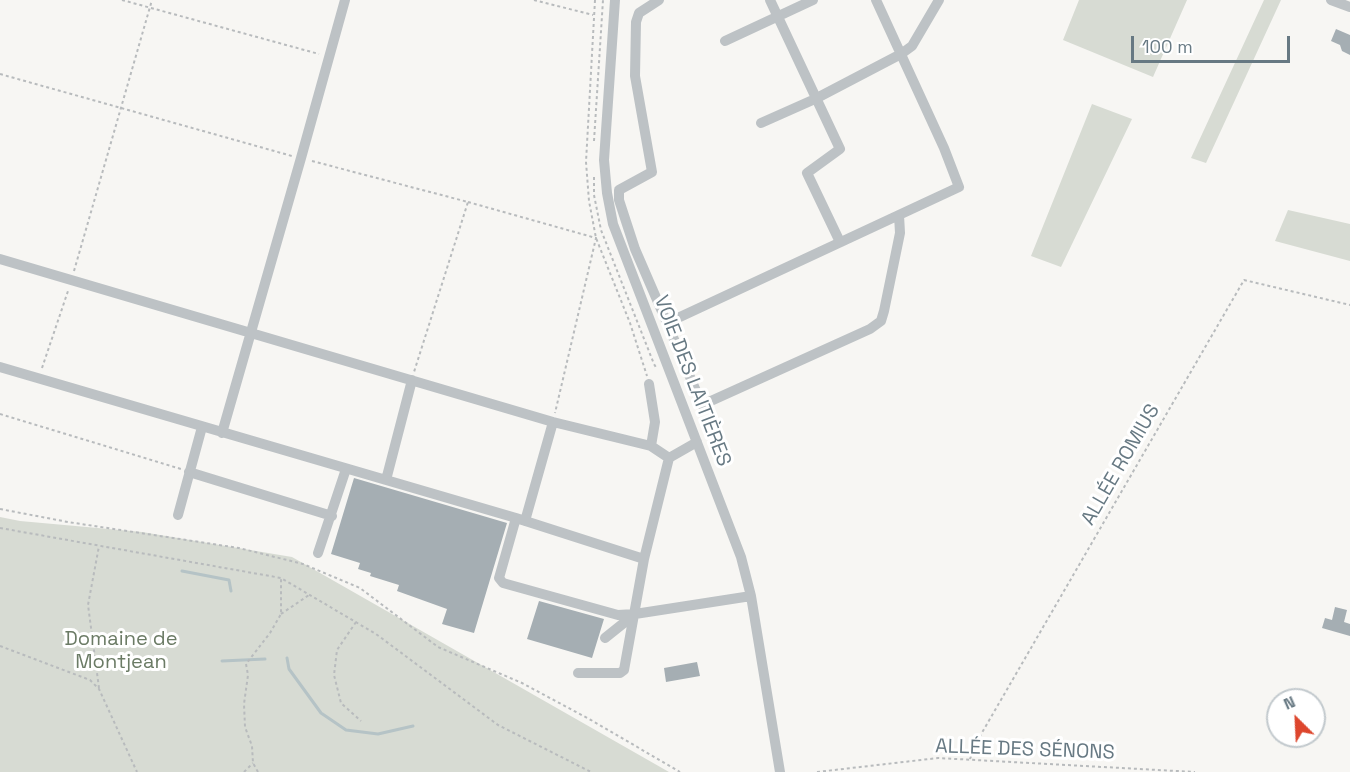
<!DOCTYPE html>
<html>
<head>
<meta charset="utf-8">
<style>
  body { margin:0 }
  #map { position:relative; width:1350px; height:772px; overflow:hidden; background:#f7f6f3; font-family:"Space Grotesk",sans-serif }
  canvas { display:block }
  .north { position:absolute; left:1266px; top:688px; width:60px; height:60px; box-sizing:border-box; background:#fff; border:2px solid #c2c9cd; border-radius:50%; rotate:336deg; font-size:16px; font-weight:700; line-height:24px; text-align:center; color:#677983 }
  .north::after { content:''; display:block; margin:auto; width:21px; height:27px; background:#dd462d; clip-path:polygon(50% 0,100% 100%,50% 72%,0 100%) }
  .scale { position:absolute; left:1131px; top:36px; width:159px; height:27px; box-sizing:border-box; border:3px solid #677983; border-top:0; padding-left:8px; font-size:18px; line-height:21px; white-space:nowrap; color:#677983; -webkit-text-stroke:4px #fff; paint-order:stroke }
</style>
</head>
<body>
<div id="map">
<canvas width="1350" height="772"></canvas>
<div class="north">N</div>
<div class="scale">100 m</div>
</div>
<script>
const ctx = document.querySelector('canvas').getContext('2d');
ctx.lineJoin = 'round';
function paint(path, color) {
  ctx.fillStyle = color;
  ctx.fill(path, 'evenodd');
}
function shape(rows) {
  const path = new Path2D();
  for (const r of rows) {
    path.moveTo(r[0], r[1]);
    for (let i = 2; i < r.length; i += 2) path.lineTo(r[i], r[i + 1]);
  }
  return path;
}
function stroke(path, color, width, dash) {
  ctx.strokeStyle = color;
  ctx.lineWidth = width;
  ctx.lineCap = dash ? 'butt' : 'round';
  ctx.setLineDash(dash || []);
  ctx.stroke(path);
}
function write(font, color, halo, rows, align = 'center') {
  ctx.font = font + ' "Space Grotesk",sans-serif';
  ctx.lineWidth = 6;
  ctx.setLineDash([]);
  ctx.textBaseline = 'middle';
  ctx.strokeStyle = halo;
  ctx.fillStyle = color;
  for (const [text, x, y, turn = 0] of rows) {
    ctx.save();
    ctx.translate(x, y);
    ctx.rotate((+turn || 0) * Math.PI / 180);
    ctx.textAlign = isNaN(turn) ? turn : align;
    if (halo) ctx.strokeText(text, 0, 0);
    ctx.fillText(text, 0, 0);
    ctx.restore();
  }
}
paint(shape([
  [1079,0,1187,0,1153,77,1063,40],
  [1264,0,1281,0,1206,163,1191,158],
  [1092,104,1132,119,1061,267,1031,256],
  [1288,210,1350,224,1350,261,1275,241],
  [0,517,20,521,142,532,292,557,669,772,0,772]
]), '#d7dbd3');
stroke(shape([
  [182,571,229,580,231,591],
  [287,658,289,669,321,713,346,730,378,734,413,726],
  [222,661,265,659]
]), '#b5c3c6', 3);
paint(shape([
  [1336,29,1350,35,1350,55,1342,51,1340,45,1331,41],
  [354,478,507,523,474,633,442,624,447,609,397,591,399,585,370,576,371,573,358,569,360,563,331,554],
  [539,601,604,619,592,658,527,639],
  [1335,607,1347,610,1344,622,1350,624,1350,636,1322,628,1325,618,1332,620],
  [697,662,700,676,666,682,664,668]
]), '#a5aeb3');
stroke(shape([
  [122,0,319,54],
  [534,0,593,15],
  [595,0,586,162,589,201,596,238,630,323,647,376],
  [0,74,292,156],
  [594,141,603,0],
  [312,161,468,202,414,372],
  [594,177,594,195,601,230,654,364,657,369],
  [468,202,596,238,555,413],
  [74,271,152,0],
  [42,368,68,291],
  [0,414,181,469],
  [0,509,68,522,239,548,303,564,360,588,438,647,522,683,591,720,680,772],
  [0,528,281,578,376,634,498,725,591,772],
  [281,614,309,595],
  [356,622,337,650,334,675,341,703,361,721],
  [0,646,90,680,99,689,137,772],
  [99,688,88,605,99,546],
  [970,759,976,743,1244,280,1350,305],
  [244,772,253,763],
  [258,772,253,763,252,746,245,727,244,704,248,675,246,664,270,633,281,614,281,578],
  [817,772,938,758,1195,772]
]), '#b8bbbd', 2, [3, 3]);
stroke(shape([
  [615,0,604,160,607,193,613,224,741,557,751,596,780,772],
  [659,0,639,13,636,22,635,76,652,172,619,190,619,200,635,249,667,323,959,187,944,148,876,0],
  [770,0,840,149,807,173,840,242],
  [1331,0,1350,7],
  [725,41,813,0],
  [761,123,815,99,901,54,912,46,939,0],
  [0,259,553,422,651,446,669,458],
  [667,323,702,405,870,329,881,321,884,311,900,233,899,215],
  [0,367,516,518,644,559,669,458,697,442],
  [649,384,655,422,651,446],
  [222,433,301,158,345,0],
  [189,472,332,516],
  [386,480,412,380],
  [178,515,202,427],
  [516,518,499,578,503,583,618,615,635,614,751,596],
  [525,521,553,422],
  [318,553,346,469],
  [605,638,635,614],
  [578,673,620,673,624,670,644,559]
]), '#bdc2c5', 10);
write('20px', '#677983', '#fff', [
  ["VOIE DES LAITIÈRES",692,381,69],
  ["ALLÉE ROMIUS",1121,465,-60],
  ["ALLÉE DES SÉNONS",1025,750,2]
]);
write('20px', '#6b7b65', '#fff', [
  ["Domaine de",121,640],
  ["Montjean",121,663]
]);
</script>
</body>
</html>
